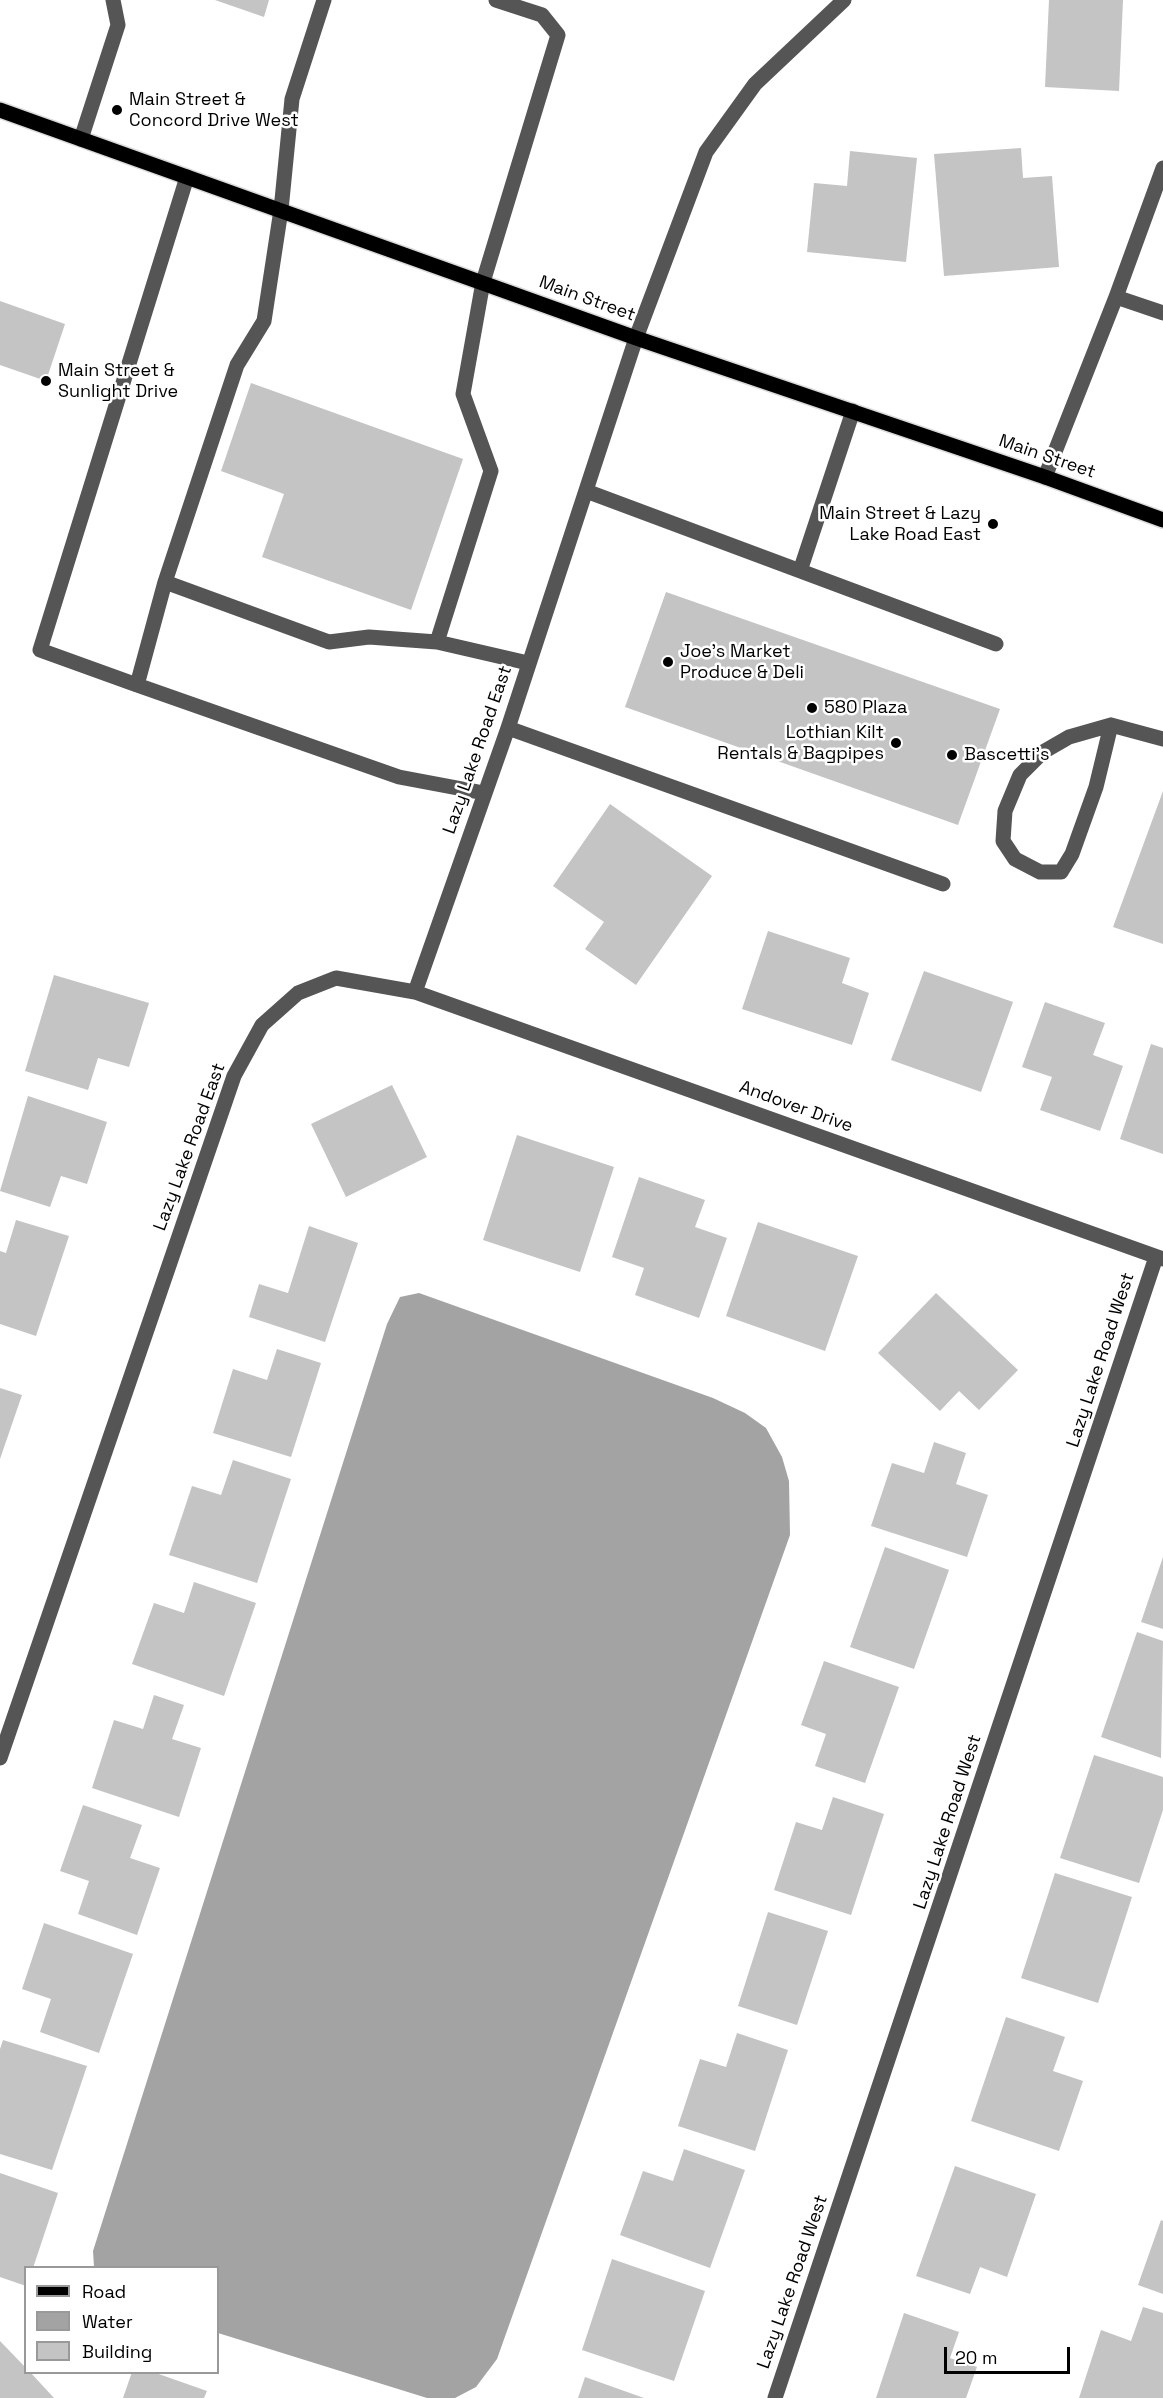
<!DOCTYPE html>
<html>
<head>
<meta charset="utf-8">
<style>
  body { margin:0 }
  #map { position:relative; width:1163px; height:2398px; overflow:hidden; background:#fff; font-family:"Space Grotesk",sans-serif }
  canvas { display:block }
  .legend { position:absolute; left:24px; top:2266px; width:195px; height:108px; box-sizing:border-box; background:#fff; border:2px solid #999; margin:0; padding:8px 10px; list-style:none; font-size:18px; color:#000 }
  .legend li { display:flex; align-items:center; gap:12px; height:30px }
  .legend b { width:30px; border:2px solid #999 }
  .scale { position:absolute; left:944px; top:2347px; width:126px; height:27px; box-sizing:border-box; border:3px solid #000; border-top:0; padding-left:8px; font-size:18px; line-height:21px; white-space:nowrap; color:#000; -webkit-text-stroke:4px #fff; paint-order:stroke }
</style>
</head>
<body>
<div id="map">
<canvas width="1163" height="2398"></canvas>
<ul class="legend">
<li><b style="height:8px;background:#000"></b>Road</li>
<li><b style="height:16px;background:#a3a3a3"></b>Water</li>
<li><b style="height:16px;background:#c4c4c4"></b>Building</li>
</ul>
<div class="scale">20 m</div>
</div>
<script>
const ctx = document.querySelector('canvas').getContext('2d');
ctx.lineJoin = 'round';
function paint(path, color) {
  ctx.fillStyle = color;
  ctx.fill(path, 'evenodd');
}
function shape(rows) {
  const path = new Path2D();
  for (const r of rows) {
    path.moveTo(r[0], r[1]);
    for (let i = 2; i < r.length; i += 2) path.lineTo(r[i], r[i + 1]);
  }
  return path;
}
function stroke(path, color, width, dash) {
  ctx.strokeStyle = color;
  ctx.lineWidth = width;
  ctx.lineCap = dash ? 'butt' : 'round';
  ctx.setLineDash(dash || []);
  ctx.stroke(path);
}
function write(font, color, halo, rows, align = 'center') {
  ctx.font = font + ' "Space Grotesk",sans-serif';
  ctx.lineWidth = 5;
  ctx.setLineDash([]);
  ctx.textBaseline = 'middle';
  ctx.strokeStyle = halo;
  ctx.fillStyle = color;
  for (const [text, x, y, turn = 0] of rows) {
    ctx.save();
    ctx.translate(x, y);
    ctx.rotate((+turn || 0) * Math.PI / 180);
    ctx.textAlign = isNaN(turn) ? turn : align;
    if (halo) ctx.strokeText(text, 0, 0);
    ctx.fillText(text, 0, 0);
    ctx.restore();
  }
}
paint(shape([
  [419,1293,713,1398,745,1413,766,1428,782,1457,789,1481,790,1535,497,2359,476,2387,455,2398,427,2398,218,2333,218,2268,94,2267,93,2251,387,1324,400,1297]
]), '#a3a3a3');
paint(shape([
  [215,0,269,0,264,17],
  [1049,0,1123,0,1119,91,1045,87],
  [1021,148,1023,178,1052,176,1059,267,944,276,934,154],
  [850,151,917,158,906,262,807,252,814,183,847,186],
  [0,301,65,324,46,381,0,365],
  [251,383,463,459,411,610,262,557,284,494,221,471],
  [666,592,1000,709,958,825,625,707],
  [1163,791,1163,944,1113,927],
  [610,804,712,876,636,985,585,949,604,922,553,886],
  [768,931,850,958,842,983,869,993,852,1045,742,1009],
  [924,971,1013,1002,981,1092,891,1060],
  [54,975,149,1003,129,1067,98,1058,88,1090,25,1071],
  [1045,1002,1105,1023,1093,1055,1123,1066,1100,1131,1040,1110,1052,1077,1022,1067],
  [1151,1044,1163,1048,1163,1154,1120,1139],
  [392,1085,427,1157,346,1197,311,1124],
  [28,1096,107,1122,87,1184,61,1176,50,1207,0,1191],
  [517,1135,614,1167,580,1272,483,1240],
  [639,1177,705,1200,695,1227,727,1238,699,1318,635,1295,644,1268,612,1257],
  [16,1220,69,1236,36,1336,0,1324,0,1251,6,1253],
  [758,1222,858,1256,825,1351,726,1316],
  [309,1226,358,1243,325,1342,249,1317,259,1284,288,1293],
  [936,1293,1018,1370,979,1410,959,1391,940,1411,878,1353],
  [277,1349,321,1363,291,1457,213,1433,233,1369,267,1380],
  [0,1388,22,1395,0,1459],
  [934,1442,966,1453,956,1484,988,1495,967,1557,871,1526,892,1463,924,1473],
  [233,1460,291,1479,257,1583,169,1555,192,1486,221,1495],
  [885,1547,949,1570,914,1669,850,1647],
  [1163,1557,1163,1629,1141,1622],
  [194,1582,256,1603,224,1696,132,1664,154,1603,184,1613],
  [1137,1632,1163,1641,1161,1758,1101,1737],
  [824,1661,899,1687,865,1783,815,1766,826,1734,801,1725],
  [154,1695,184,1705,172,1739,201,1748,179,1817,92,1788,114,1720,143,1729],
  [1094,1755,1163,1777,1163,1810,1139,1883,1060,1858],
  [833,1797,884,1814,851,1915,774,1890,796,1822,822,1830],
  [83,1805,142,1825,130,1858,160,1868,137,1935,78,1914,89,1881,60,1871],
  [1055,1873,1132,1897,1098,2003,1021,1978],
  [768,1912,828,1931,797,2025,738,2006],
  [44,1923,133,1954,99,2053,40,2032,51,1999,22,1989],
  [1006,2017,1065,2037,1053,2071,1083,2081,1059,2151,971,2121],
  [737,2033,788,2050,755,2151,678,2126,700,2059,726,2067],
  [3,2040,87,2066,52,2170,0,2154,0,2049],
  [684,2149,745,2170,710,2268,620,2235,643,2171,673,2181],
  [955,2166,1036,2194,1007,2277,980,2267,970,2294,916,2276],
  [0,2173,58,2193,33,2268,26,2268,26,2286,0,2277],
  [1161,2220,1163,2221,1163,2294,1138,2285],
  [612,2259,705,2291,674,2381,582,2350],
  [1143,2307,1163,2313,1163,2398,1079,2398,1101,2330,1131,2341],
  [904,2313,959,2332,950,2358,977,2367,966,2398,876,2398],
  [0,2341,26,2368,26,2372,30,2372,54,2398,0,2398],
  [132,2372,153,2372,207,2391,204,2398,123,2398],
  [585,2377,644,2398,578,2398]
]), '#c4c4c4');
const major = shape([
  [0,110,636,338,1045,477,1163,520]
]);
stroke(major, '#dbdbdb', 18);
stroke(shape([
  [324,0,292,99,281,210,264,321,237,365,165,582,137,685,399,777,484,793],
  [81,139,118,25,113,0],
  [1116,297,1163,168],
  [1045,477,1116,297,1163,313],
  [586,491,996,644],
  [800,571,853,411],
  [165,582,329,642,369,637,437,642,528,663],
  [437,642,491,471,463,394,483,282,558,35,542,15,496,0],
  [137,685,40,650,187,177],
  [1111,725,1096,787,1072,854,1061,872,1040,872,1015,859,1003,841,1005,811,1020,775,1043,752,1069,737,1111,725,1163,739],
  [508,728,943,884],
  [415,992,508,728,636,338,706,152,755,84,844,0],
  [0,1758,234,1076,262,1025,298,993,336,978,415,992,1163,1259],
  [775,2398,1156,1257]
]), '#555', 15);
stroke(major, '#000', 15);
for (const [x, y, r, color] of [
  [117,110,6,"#000"],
  [46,381,6,"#000"],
  [993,524,6,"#000"],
  [668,662,6,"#000"],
  [812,708,6,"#000"],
  [896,743,6,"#000"],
  [952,755,6,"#000"]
]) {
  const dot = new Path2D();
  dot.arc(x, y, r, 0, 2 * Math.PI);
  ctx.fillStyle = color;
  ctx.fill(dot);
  stroke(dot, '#fff', 2);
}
write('18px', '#000', '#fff', [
  ["Main Street &",129,100],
  ["Concord Drive West",129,121],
  ["Main Street &",58,371],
  ["Sunlight Drive",58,392],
  ["Main Street & Lazy",981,514,"right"],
  ["Lake Road East",981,535,"right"],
  ["Joe's Market",680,652],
  ["Produce & Deli",680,673],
  ["580 Plaza",824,708],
  ["Lothian Kilt",884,733,"right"],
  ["Rentals & Bagpipes",884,754,"right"],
  ["Bascetti's",964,755]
], 'left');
write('18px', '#000', '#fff', [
  ["Main Street",587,299,20],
  ["Main Street",1047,457,19],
  ["Lazy Lake Road East",478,750,-71],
  ["Andover Drive",796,1107,20],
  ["Lazy Lake Road East",190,1147,-70],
  ["Lazy Lake Road West",1101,1360,-72],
  ["Lazy Lake Road West",948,1822,-72],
  ["Lazy Lake Road West",793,2282,-71]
]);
</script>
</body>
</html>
